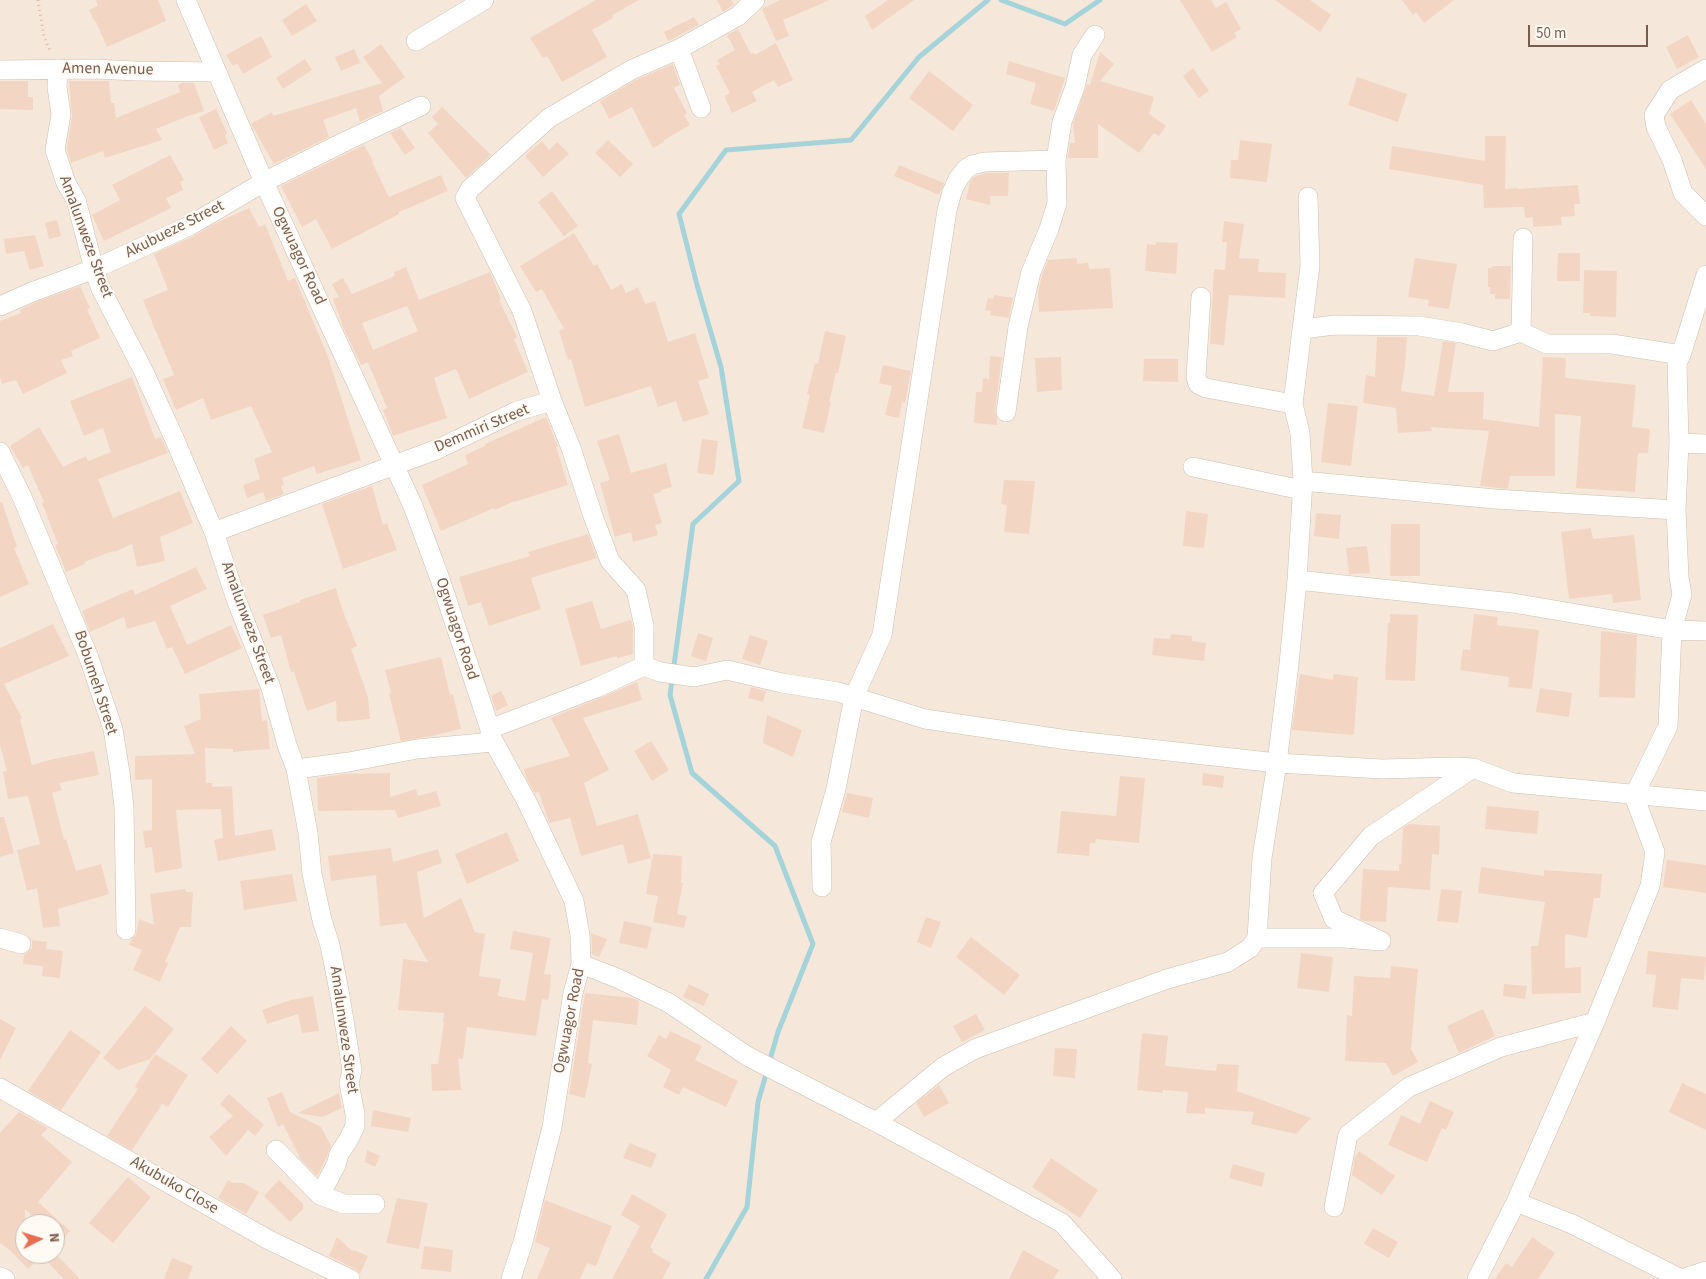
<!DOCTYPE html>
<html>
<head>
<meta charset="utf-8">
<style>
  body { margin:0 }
  #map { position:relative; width:1706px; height:1279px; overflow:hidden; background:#fdf6ec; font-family:"Source Sans 3",sans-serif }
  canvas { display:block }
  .north { position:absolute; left:15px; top:1214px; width:50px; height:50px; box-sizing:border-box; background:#fffaf3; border:1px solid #cabbb1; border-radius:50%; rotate:85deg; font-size:14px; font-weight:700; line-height:20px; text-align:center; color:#7a5c4d }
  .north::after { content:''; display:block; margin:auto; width:18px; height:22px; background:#e76f51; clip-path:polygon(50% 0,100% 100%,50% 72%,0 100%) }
  .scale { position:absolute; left:1528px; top:25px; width:120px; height:22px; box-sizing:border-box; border:2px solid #7a5c4d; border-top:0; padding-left:6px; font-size:15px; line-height:18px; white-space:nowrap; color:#7a5c4d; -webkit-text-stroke:4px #fffaf3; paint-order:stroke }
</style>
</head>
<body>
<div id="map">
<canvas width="1706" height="1279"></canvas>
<div class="north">N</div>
<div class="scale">50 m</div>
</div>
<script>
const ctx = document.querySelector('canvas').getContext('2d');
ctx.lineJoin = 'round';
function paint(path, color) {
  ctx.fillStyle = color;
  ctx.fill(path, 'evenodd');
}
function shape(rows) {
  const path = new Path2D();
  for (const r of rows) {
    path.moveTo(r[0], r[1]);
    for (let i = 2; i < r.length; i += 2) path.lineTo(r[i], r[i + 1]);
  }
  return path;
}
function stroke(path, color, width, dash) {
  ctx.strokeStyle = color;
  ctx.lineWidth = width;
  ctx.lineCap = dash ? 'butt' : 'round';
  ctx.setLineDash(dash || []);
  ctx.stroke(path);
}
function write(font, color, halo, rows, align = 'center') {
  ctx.font = font + ' "Source Sans 3",sans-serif';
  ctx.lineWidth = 4;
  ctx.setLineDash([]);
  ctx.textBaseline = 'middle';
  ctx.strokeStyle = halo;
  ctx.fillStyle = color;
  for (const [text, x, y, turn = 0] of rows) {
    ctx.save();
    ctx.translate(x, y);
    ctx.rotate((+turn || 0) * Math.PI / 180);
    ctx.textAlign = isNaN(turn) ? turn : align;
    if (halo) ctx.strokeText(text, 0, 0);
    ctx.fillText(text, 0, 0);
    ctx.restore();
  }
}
paint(shape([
  [0,0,1706,0,1706,1279,0,1279],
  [25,1224,55,1224,55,1254,25,1254]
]), '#f5e8da');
stroke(shape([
  [1001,0,1065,24,1100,0],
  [769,1063,778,1032,813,944,775,846,692,773,670,695,693,524,739,481,721,367,697,285,679,214,726,150,851,140,919,57,988,0],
  [706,1279,747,1207,758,1102,767,1071]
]), '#a5d3da', 5);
paint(shape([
  [96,0,158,0,166,21,107,47,96,22,95,22,89,10,98,6],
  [596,0,639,0,612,15,613,18,592,30,607,57,562,82,547,56,543,58,530,38],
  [717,0,732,0,734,4,723,12],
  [780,0,830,0,783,20,789,36,776,41,762,9],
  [888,0,914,0,872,30,865,16],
  [1180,0,1211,0,1216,8,1226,2,1241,29,1234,33,1237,37,1212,52],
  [1275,0,1310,0,1331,15,1320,32],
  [1402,0,1454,0,1424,23,1416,12,1413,15],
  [306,4,317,21,292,36,282,20],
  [694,17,699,25,668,41,664,32],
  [738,29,751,54,754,53,755,55,776,43,793,80,778,87,774,80,752,92,757,101,732,113,725,98,725,96,730,93,716,66,720,64,717,60,735,50,727,35],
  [1688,35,1699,57,1677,69,1666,47],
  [261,36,272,57,243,74,237,63,233,66,226,55],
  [381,44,405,77,379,96,383,111,360,122,356,108,323,120,329,137,274,164,251,124,272,112,273,116,382,83,363,57],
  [354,49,360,63,341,71,335,57],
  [1100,52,1114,64,1100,81,1154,97,1149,114,1166,126,1159,136,1154,133,1139,153,1098,124,1098,158,1068,158,1070,143,1075,143,1073,124,1087,84,1090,85],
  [305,59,312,70,283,89,276,78],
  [1009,61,1065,78,1054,111,1030,104,1036,83,1006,74],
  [673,64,680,85,674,88,687,113,684,115,690,125,663,141,664,142,653,148,632,107,609,119,600,101,636,80],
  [1193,68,1209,91,1199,98,1183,76],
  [929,71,973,105,953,131,909,98],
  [1357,77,1407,94,1398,122,1348,105],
  [0,81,28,81,28,97,33,97,33,110,0,109],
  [69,81,109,81,111,103,114,103,116,118,180,92,178,85,182,83,194,83,204,111,188,116,156,129,162,140,105,158,103,151,71,163,67,149,72,116],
  [1691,100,1706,124,1706,169,1670,114],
  [442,107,491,155,466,178,428,133,438,124,432,117],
  [216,109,227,133,225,136,228,143,214,150,199,117],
  [401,128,415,148,405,155,390,133],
  [1485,136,1506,136,1505,189,1517,188,1518,189,1578,185,1580,204,1574,204,1575,216,1561,217,1562,225,1533,227,1533,217,1525,218,1524,207,1484,208,1483,185,1389,169,1392,146,1485,161],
  [608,140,633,164,620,177,595,153],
  [1240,140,1272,144,1267,182,1230,178,1231,160,1238,160],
  [542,141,549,150,557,142,569,154,543,177,525,156],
  [364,145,373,161,372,162,389,197,441,175,448,191,399,212,399,214,332,249,316,219,302,227,281,186],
  [170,155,184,180,180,182,183,190,166,198,171,208,104,241,92,215,120,200,112,185],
  [899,165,944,183,939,195,894,176],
  [986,173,1009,173,1008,196,990,196,990,205,966,199,970,182,974,177],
  [552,191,578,226,564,236,538,202],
  [249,208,259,227,265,224,288,281,295,278,328,357,361,460,317,474,314,466,282,478,284,485,281,486,284,494,266,501,263,492,247,498,243,485,260,479,254,459,272,452,251,406,211,420,203,398,176,410,163,379,174,375,143,300,168,290,154,254,194,236,214,224],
  [57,220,61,236,49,239,45,223],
  [1224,221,1244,224,1239,258,1259,259,1258,272,1286,273,1285,298,1229,295,1224,345,1210,344,1214,269,1225,270,1227,242,1222,242],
  [574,233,594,266,597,264,611,290,622,284,626,293,638,287,645,304,655,301,668,342,695,333,709,378,698,381,709,414,683,422,676,401,658,407,651,386,585,407,571,359,568,360,559,331,564,329,542,289,536,292,520,266],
  [35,235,44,266,30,270,24,251,6,254,4,239],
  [1156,242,1178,243,1176,274,1145,271,1147,244,1156,245],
  [1558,253,1580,253,1580,281,1557,281],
  [1077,258,1077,264,1088,263,1089,269,1110,268,1113,308,1039,312,1038,293,1042,275,1048,260],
  [1415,258,1457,264,1449,309,1428,306,1429,300,1408,297],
  [1492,266,1511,266,1510,299,1495,299,1495,294,1490,294,1490,287,1488,287,1488,268,1492,268],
  [406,267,419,300,490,272,501,299,499,300,517,337,514,339,528,372,469,399,456,369,434,378,447,418,393,436,383,410,387,408,368,362,361,365,344,329,333,299,339,297,332,284,343,278,352,294,395,276,394,272],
  [407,306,418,331,373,350,362,323],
  [1584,270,1617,271,1616,317,1590,316,1590,313,1583,313],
  [80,286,90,308,87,309,100,338,71,351,73,356,61,360,67,373,23,394,16,380,2,384,0,377,0,321,21,313,20,310,36,302],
  [994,295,1013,298,1009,318,990,315,991,311,985,310,988,298,993,299],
  [825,331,846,336,838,373,836,373,829,402,831,402,824,433,802,428,810,395,807,394,815,363,818,364],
  [1377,337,1407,337,1405,366,1401,391,1434,396,1443,341,1456,343,1448,392,1484,392,1483,419,1539,427,1543,357,1566,358,1565,378,1636,385,1632,427,1650,429,1648,453,1638,453,1635,492,1576,488,1581,416,1555,414,1555,476,1510,476,1508,489,1480,486,1489,431,1431,427,1432,431,1398,433,1396,408,1363,403,1366,375,1375,377],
  [990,356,1002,357,995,410,997,418,997,425,974,423,976,392,982,392,983,378,989,379],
  [1061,357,1062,390,1037,392,1035,358],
  [1144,359,1178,359,1178,382,1143,381],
  [883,365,911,371,905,403,902,402,899,418,885,415,892,386,879,383],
  [132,377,155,439,161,437,168,453,98,479,113,518,180,491,193,523,160,537,165,561,137,567,132,544,114,552,113,551,84,562,85,564,66,572,55,545,58,544,42,503,44,502,28,465,23,468,10,446,39,427,63,467,86,456,88,461,111,452,103,428,84,436,70,401],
  [1328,403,1358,406,1351,466,1321,462],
  [546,417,558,446,556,447,568,485,514,502,514,501,495,510,494,508,441,531,422,485,468,464,465,455,485,446,485,444],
  [619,434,631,473,666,463,672,487,661,490,661,492,653,494,662,523,655,525,658,535,633,542,631,532,615,537,600,483,610,480,597,441],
  [702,439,718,441,714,475,697,473],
  [1004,480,1035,481,1029,534,1004,532,1007,505,1001,504],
  [372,486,383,525,387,523,397,550,343,569,322,504],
  [2,502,17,547,14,548,29,584,0,597,0,503],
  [1186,511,1208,514,1204,548,1183,546],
  [1316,513,1341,515,1339,539,1314,536],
  [1391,524,1420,524,1420,576,1390,576],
  [1591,528,1593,539,1634,535,1641,600,1613,603,1612,594,1569,599,1561,532],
  [588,534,597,558,531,578,541,609,489,626,481,602,468,606,459,577,530,556,528,552],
  [1367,546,1370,573,1349,574,1346,548],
  [196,567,207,589,170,606,187,645,231,625,242,648,185,674,172,647,167,649,155,621,127,629,124,617,90,632,82,611,133,589,135,595],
  [336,588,342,609,357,646,351,649,368,697,370,719,337,722,336,701,307,711,294,672,291,672,281,635,271,638,263,615,300,602,300,600],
  [592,601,601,629,631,620,633,627,633,654,617,658,617,656,581,666,565,609],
  [1390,614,1418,615,1415,681,1385,680,1388,623,1390,623],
  [1474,614,1498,617,1497,625,1539,630,1532,689,1508,687,1509,677,1460,670,1463,649,1470,650],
  [53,624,69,656,4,684,22,718,20,719,32,765,49,760,94,751,99,775,59,783,62,790,52,793,64,840,66,839,76,871,101,864,109,894,58,909,60,926,43,928,37,888,27,891,17,850,40,844,28,796,8,799,3,772,7,771,0,745,0,648],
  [1601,631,1637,635,1635,698,1599,697],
  [698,633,713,638,706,661,691,656],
  [1171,634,1192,636,1192,641,1206,643,1204,661,1152,655,1154,638,1170,639],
  [750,635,768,641,760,665,742,659],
  [441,657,450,695,453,694,461,729,432,736,401,741,389,694,391,693,385,670],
  [1300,674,1333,680,1334,674,1358,677,1354,735,1292,730],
  [637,682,642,700,583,718,609,770,584,783,597,826,638,814,651,858,628,864,623,844,581,856,570,818,549,823,539,792,535,793,527,780,524,769,570,756,551,718,600,698],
  [751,687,766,691,763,702,748,698],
  [1540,688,1572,693,1569,717,1536,712],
  [259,689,262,721,267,720,270,749,233,752,233,749,205,748,206,783,212,783,212,787,232,786,235,836,272,829,276,850,218,861,214,840,223,838,221,809,176,810,182,868,155,873,152,847,145,848,143,831,152,830,152,779,135,780,135,756,195,754,184,726,201,719,199,694],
  [501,691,508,705,496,711,491,696],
  [767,715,802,730,793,757,763,743],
  [651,741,669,770,652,781,634,751],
  [390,773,390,797,416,789,418,796,436,791,441,806,398,818,395,810,318,811,317,778,344,774],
  [1203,773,1224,776,1223,788,1202,785],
  [1120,776,1145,778,1139,843,1096,839,1095,843,1090,843,1089,856,1057,853,1061,811,1116,816],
  [847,793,873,798,869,818,842,812],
  [1487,806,1539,811,1537,834,1485,829],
  [0,817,4,817,14,853,0,857],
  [1409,824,1440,826,1439,855,1432,854,1430,890,1388,887,1386,922,1364,921,1360,919,1363,869,1399,871,1399,864,1401,864,1403,828],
  [507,832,519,861,467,884,455,854],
  [391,848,393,862,438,849,442,863,417,872,424,918,461,898,475,932,485,934,479,976,501,979,498,996,525,1001,533,953,510,949,513,931,551,938,544,974,551,975,550,990,548,1000,542,999,536,1036,467,1027,463,1059,458,1058,461,1090,432,1091,431,1064,438,1064,444,1022,443,1022,444,1013,398,1010,403,959,428,962,406,923,380,926,376,875,331,881,328,856],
  [653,854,682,856,681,883,683,883,677,914,687,916,684,928,653,922,658,896,646,894],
  [1667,860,1706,865,1706,893,1663,887],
  [1481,867,1544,876,1544,870,1602,874,1600,898,1594,898,1587,938,1565,934,1565,968,1581,967,1581,993,1532,994,1531,946,1538,946,1545,902,1478,893],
  [292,874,297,901,244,910,240,881],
  [185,889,186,892,193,892,191,927,180,927,165,962,168,963,160,982,133,970,142,950,129,945,131,940,136,935,139,919,154,925,150,894],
  [1441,889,1462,891,1458,923,1437,921],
  [926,917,941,922,931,948,917,942],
  [624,921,652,927,647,949,619,943],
  [591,933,607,939,599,957,592,954],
  [971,937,1020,975,1004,995,956,957],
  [32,940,47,942,46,949,63,951,60,978,42,976,43,966,23,964,24,955,28,952,32,948],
  [1648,951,1706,957,1704,980,1681,978,1678,1010,1652,1007,1656,975,1646,974],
  [1301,953,1333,957,1329,992,1297,988],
  [1391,966,1418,969,1411,1049,1418,1062,1393,1076,1386,1063,1345,1061,1347,1015,1352,1016,1354,976,1390,978],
  [689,984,709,994,704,1006,683,997],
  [1504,984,1527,986,1525,999,1503,996],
  [585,993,633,998,639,1001,637,1025,593,1020,588,1063,592,1064,585,1098,569,1094],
  [313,996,319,1031,302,1033,298,1014,267,1024,262,1010,291,1000],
  [145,1006,174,1029,150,1059,118,1070,103,1058],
  [1483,1009,1495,1036,1459,1053,1447,1026],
  [976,1014,985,1030,962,1042,953,1026],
  [0,1019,16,1028,0,1060],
  [231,1026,247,1041,217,1074,201,1059],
  [70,1030,101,1052,61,1110,28,1091],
  [670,1031,702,1046,695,1060,738,1081,726,1107,683,1087,679,1095,663,1087,671,1070,647,1056,659,1035,666,1039],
  [1142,1033,1168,1036,1165,1066,1216,1071,1217,1064,1239,1065,1237,1091,1311,1118,1296,1134,1251,1124,1254,1112,1205,1108,1205,1114,1186,1113,1188,1092,1163,1090,1163,1093,1137,1090],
  [1055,1048,1077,1049,1075,1078,1053,1076],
  [155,1054,188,1075,168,1107,162,1104,132,1150,107,1136,138,1089,135,1087],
  [1682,1083,1706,1094,1706,1130,1669,1112],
  [939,1085,949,1103,924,1117,916,1103],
  [282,1092,290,1112,321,1127,331,1146,325,1161,317,1176,301,1160,283,1124,278,1127,267,1098],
  [339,1093,342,1108,322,1117,298,1113],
  [229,1094,264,1125,255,1136,248,1130,226,1156,209,1137,233,1116,220,1104],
  [1430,1101,1454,1112,1446,1130,1442,1128,1427,1162,1388,1145,1401,1115,1420,1124],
  [373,1110,411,1118,408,1132,371,1126],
  [19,1112,48,1128,41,1135,72,1162,38,1202,70,1231,55,1249,55,1224,42,1224,25,1209,25,1254,56,1254,80,1279,64,1279,42,1256,28,1269,11,1251,0,1243,0,1133],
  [629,1143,657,1154,651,1168,623,1158],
  [367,1150,380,1156,375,1167,365,1162],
  [1359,1151,1395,1176,1382,1195,1352,1175,1355,1157],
  [1051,1158,1098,1190,1080,1218,1032,1187],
  [1233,1164,1265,1173,1262,1187,1229,1178],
  [128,1177,151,1197,113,1243,89,1223],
  [228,1180,233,1183,244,1183,259,1192,246,1214,218,1198],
  [279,1180,303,1204,303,1209,290,1222,264,1196],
  [632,1194,667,1214,650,1247,653,1249,652,1252,671,1263,662,1279,612,1279,640,1226,621,1215],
  [397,1198,428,1203,419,1249,386,1243],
  [545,1200,612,1226,596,1266,587,1263,580,1279,537,1279,550,1248,535,1242],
  [1373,1228,1398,1242,1389,1258,1364,1244],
  [337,1237,352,1251,354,1250,368,1256,360,1274,355,1269,329,1256],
  [1532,1237,1555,1253,1538,1279,1495,1279,1506,1263,1512,1267],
  [424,1246,453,1250,451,1272,421,1269],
  [1023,1250,1059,1270,1053,1279,1009,1279],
  [172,1258,193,1266,188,1279,164,1279]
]), '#f3d5c3');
const minor = shape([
  [186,0,264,182,413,506,440,579,490,729,490,735,527,802,574,901,580,935,581,964,573,993,552,1127,523,1242,511,1279],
  [416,41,484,0],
  [679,49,701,108],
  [58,69,57,87,61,114,55,150,66,183,76,200,94,269,101,289,143,370,174,438,214,532,236,599,271,688,287,745,296,769,308,833,312,874,322,920,330,945,340,996,352,1070,349,1083,355,1114,355,1126,349,1139,339,1154,336,1165,320,1195],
  [1706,69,1670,90,1654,115,1656,127,1672,160,1683,193,1706,216],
  [0,70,95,69,136,71,217,72],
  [1201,297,1196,377,1198,384,1206,388,1293,404],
  [0,306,32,292,94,269,189,226,264,182,346,141,421,106],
  [1302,329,1310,266,1308,197],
  [1521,332,1523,238],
  [1681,355,1706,275],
  [552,401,571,448,593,516,610,561,636,590,644,626,644,666],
  [1006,412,1018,327,1031,272,1049,229,1057,203,1056,160,1062,122,1075,87,1082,55,1095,35],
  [1679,443,1706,444],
  [0,452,22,497,89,658,113,729,120,773,124,807,126,930],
  [1193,467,1302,490],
  [1303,481,1495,499,1676,510],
  [214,532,438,449,517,411,552,401,522,311,465,198,470,189,549,118,631,70,679,49,738,16,755,0],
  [1297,580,1513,603,1672,630,1706,631],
  [490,729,596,688,644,666,660,672,694,677,727,670,782,683,838,692,925,719,1068,740,1277,763,1382,769,1455,767,1473,768,1513,783,1706,801],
  [296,769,349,762,417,749,493,742],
  [822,887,821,842,836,789,854,697,882,635,947,210,952,192,958,179,966,169,972,165,985,162,1056,160],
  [0,938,21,944],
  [1257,938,1344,938,1381,941,1334,919,1323,893,1371,836,1473,768],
  [581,964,617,978,669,1003,747,1056,876,1122,1062,1223,1112,1279],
  [0,1088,269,1240,350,1279],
  [876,1122,943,1067,975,1049,1167,979,1228,962,1250,948,1257,938,1262,858,1277,763,1289,664,1297,580,1303,481,1300,433,1293,404,1302,329,1335,325,1419,326,1462,333,1493,341,1521,332,1547,344,1612,344,1681,355,1677,363,1679,443,1676,510,1679,577,1682,595,1672,630,1668,726,1634,796,1655,852,1650,886,1595,1022,1516,1202,1477,1279],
  [276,1150,320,1195,344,1204,375,1204],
  [1516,1202,1572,1224,1681,1279],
  [1334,1207,1348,1135,1409,1087,1501,1047,1595,1022],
  [0,1277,5,1279],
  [1681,1279,1706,1271]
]);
stroke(minor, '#d1beb0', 20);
stroke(shape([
  [38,0,44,37,51,53]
]), '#d9b8a5', 3, [1, 4]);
stroke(minor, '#fff', 19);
write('16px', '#7a5c4d', '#fffaf3', [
  ["Amen Avenue",108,70,1],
  ["Akubueze Street",175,230,-27],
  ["Amalunweze Street",85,237,70],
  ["Ogwuagor Road",298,256,65],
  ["Demmiri Street",482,429,-23],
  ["Amalunweze Street",247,623,70],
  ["Ogwuagor Road",456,629,72],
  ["Bobumeh Street",95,683,72],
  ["Ogwuagor Road",570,1021,-79],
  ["Amalunweze Street",343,1030,82],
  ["Akubuko Close",174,1186,30]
]);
</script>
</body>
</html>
